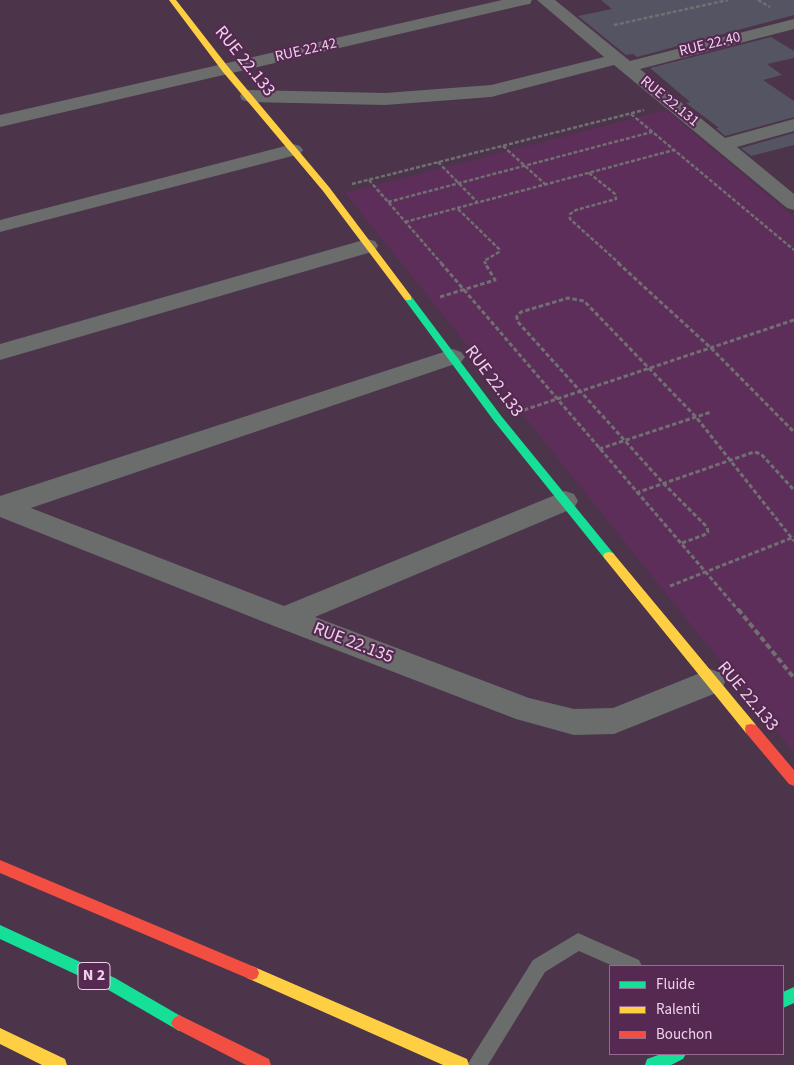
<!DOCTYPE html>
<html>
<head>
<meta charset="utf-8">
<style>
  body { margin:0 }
  #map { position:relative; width:794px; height:1065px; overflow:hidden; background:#4c344a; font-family:"Source Sans 3",sans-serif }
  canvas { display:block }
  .legend { position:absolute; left:609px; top:965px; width:175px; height:90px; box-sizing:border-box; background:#562952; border:1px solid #926d8f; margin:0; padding:6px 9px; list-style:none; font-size:15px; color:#edd2ea }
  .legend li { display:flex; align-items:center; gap:10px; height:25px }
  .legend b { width:25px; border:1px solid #926d8f }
</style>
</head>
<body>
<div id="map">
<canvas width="794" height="1065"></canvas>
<ul class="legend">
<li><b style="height:6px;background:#16e098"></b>Fluide</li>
<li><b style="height:6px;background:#ffcf43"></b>Ralenti</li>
<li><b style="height:6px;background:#f24e42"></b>Bouchon</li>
</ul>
</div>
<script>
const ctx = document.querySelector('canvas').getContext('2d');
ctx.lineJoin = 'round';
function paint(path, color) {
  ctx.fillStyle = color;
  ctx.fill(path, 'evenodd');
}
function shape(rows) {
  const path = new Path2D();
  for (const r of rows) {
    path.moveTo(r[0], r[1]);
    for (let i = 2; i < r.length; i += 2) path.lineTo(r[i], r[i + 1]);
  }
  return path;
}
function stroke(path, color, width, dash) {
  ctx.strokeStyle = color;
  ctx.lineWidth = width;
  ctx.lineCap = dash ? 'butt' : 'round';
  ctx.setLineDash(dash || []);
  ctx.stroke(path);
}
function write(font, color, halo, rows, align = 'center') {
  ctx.font = font + ' "Source Sans 3",sans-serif';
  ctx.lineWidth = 4.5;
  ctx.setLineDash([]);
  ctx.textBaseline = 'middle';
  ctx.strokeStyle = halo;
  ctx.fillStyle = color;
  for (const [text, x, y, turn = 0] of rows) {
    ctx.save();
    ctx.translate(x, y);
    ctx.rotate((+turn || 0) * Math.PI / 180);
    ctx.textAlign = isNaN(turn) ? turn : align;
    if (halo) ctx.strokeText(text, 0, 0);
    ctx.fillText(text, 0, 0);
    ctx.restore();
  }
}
paint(shape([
  [666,110,794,217,794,753,345,193]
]), '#5c2e59');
paint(shape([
  [601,0,794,0,794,15,637,57,633,54,626,55,578,16,612,9],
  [771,37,794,51,794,58,767,64,782,75,763,80,794,101,794,117,725,136,716,128,719,128,686,103,690,102,650,68],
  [794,133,794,145,751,156,741,148]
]), '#555462');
stroke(shape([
  [758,0,770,7],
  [614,25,728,0],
  [631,114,794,250],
  [503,146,545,184],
  [438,162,477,202],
  [589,173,615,194,616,199,576,210,570,214,570,219,620,264],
  [369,180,442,264],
  [352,184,644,110],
  [388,202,652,132],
  [458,209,499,249,499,252,484,261,486,264],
  [405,222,674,150]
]), '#716f72', 2.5, [4, 2]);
stroke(shape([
  [441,263,739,611],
  [618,263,711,348,794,432],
  [440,297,495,280,485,263],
  [524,410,794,320],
  [599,449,711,412],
  [636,493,754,452,761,454,794,490],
  [682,543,704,535,708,532,707,527,663,483,517,321,517,316,521,312,568,298,584,301,696,417,794,541],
  [670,586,794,537]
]), '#716f72', 3, [4.5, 2.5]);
stroke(shape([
  [738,609,794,678]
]), '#716f72', 4, [6, 3]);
paint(shape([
  [578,933,639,960,642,966,613,966,579,951,545,972,488,1065,467,1065,533,960,578,933]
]), '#6a6d6b');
paint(shape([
  [502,0,532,0,530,4,524,5,0,127,0,115,502,0],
  [537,0,555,0,630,61,794,19,794,29,640,69,725,138,794,119,794,131,737,147,794,194,794,210,787,208,614,65,491,97,385,105,249,102,242,100,240,96,242,92,249,90,385,93,491,85,604,57,537,0],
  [293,144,300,146,303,150,300,154,0,232,0,220,293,144],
  [367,239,375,241,378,246,375,251,0,360,0,344,367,239],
  [453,349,461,352,465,357,461,362,31,508,284,606,565,491,574,494,578,501,574,508,315,617,529,698,574,709,613,708,710,669,721,673,725,682,721,691,614,734,574,735,516,719,274,626,0,517,0,496,453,349]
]), '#6a6d6b');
paint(shape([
  [408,295,411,296,502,417,613,553,615,556,613,559,605,559,494,421,405,300,405,296,408,295],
  [0,925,115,978,184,1018,187,1023,184,1028,179,1031,174,1028,105,988,0,939,0,925],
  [794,987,794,1003,783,1008,783,992,794,987],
  [661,1054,686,1054,683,1059,671,1065,645,1065,647,1059,661,1054]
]), '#16e098');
paint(shape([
  [169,0,176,0,229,68,329,187,411,296,411,300,405,300,323,191,223,72,169,0],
  [609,552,613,553,756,725,757,729,756,733,751,734,746,733,605,559,603,556,605,553,609,552],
  [252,966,467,1059,469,1065,443,1065,247,978,245,973,247,968,252,966],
  [0,1028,65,1059,67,1065,42,1065,0,1044,0,1028]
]), '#ffcf43');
paint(shape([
  [751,724,756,725,794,770,794,786,789,784,746,733,745,729,746,725,751,724],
  [0,860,257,968,259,973,257,978,252,980,247,978,0,873,0,860],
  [179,1015,269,1059,271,1065,246,1065,174,1028,171,1023,174,1018,179,1015]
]), '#f24e42');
write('15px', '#edd2ea', '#562952', [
  ["RUE 22.40",710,45,-14],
  ["RUE 22.42",306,51,-13],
  ["RUE 22.131",669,102,39]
]);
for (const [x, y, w] of [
  [94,976,32]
]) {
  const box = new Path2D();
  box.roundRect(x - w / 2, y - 13.5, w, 27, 4);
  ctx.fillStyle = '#562952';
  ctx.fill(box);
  stroke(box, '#edd2ea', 1);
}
write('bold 16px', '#edd2ea', null, [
  ["N 2",94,976]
]);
write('18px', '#edd2ea', '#562952', [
  ["RUE 22.133",244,62,51],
  ["RUE 22.133",493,382,53],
  ["RUE 22.135",353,644,21],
  ["RUE 22.133",747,697,50]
]);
</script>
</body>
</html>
